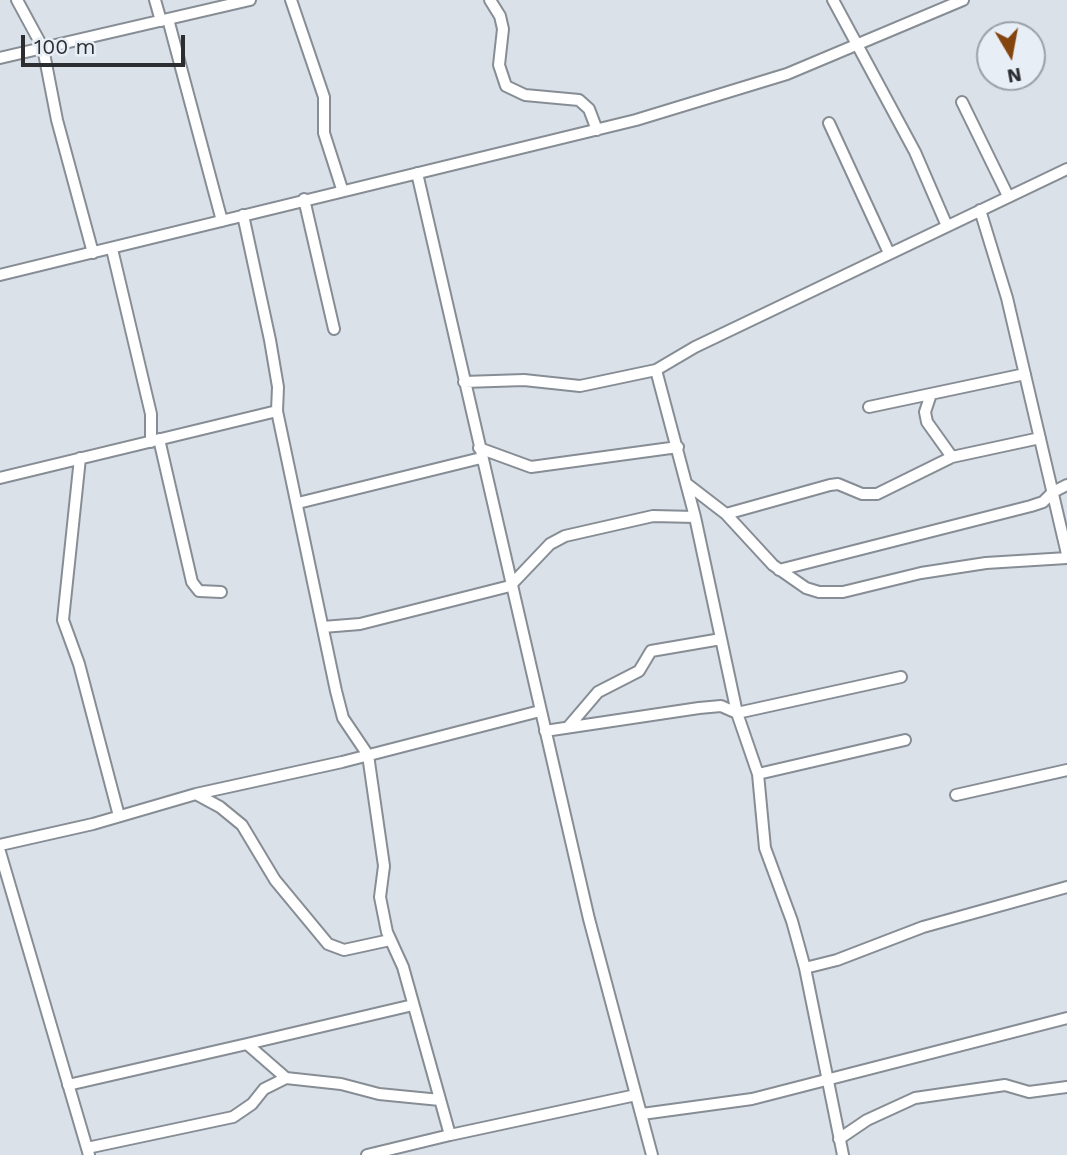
<!DOCTYPE html>
<html>
<head>
<meta charset="utf-8">
<style>
  body { margin:0 }
  #map { position:relative; width:1067px; height:1155px; overflow:hidden; background:#dbe1e9; font-family:"Work Sans",sans-serif }
  canvas { display:block }
  .north { position:absolute; left:976px; top:21px; width:70px; height:70px; box-sizing:border-box; background:#e8eef6; border:2px solid #9ca1a7; border-radius:50%; rotate:170deg; font-size:19px; font-weight:700; line-height:28px; text-align:center; color:#2b2d30 }
  .north::after { content:''; display:block; margin:auto; width:24px; height:32px; background:#84440d; clip-path:polygon(50% 0,100% 100%,50% 72%,0 100%) }
  .scale { position:absolute; left:21px; top:35px; width:164px; height:32px; box-sizing:border-box; border:4px solid #2b2d30; border-top:0; padding-left:9px; font-size:21px; line-height:24px; white-space:nowrap; color:#2b2d30; -webkit-text-stroke:5px #e8eef6; paint-order:stroke }
</style>
</head>
<body>
<div id="map">
<canvas width="1067" height="1155"></canvas>
<div class="north">N</div>
<div class="scale">100 m</div>
</div>
<script>
const ctx = document.querySelector('canvas').getContext('2d');
ctx.lineJoin = 'round';
function shape(rows) {
  const path = new Path2D();
  for (const r of rows) {
    path.moveTo(r[0], r[1]);
    for (let i = 2; i < r.length; i += 2) path.lineTo(r[i], r[i + 1]);
  }
  return path;
}
function stroke(path, color, width, dash) {
  ctx.strokeStyle = color;
  ctx.lineWidth = width;
  ctx.lineCap = dash ? 'butt' : 'round';
  ctx.setLineDash(dash || []);
  ctx.stroke(path);
}
const street = shape([
  [17,0,43,48,57,120,93,253],
  [155,0,161,21],
  [291,0,324,97,324,133,342,189],
  [490,0,500,16,503,29,499,65,506,86,525,95,579,100,589,109,597,130],
  [833,0,915,152,947,226],
  [168,19,222,221],
  [0,58,250,0],
  [962,102,1008,196],
  [829,123,889,253],
  [417,173,589,919,652,1155],
  [304,199,334,329],
  [980,210,1007,298,1067,554],
  [243,215,270,340,278,387,277,411],
  [112,249,151,414,151,442],
  [0,275,636,120,787,74,963,0],
  [656,370,695,517,737,713,758,774,765,848,792,921,805,968,837,960,923,927,1067,887],
  [464,382,524,380,580,386,656,370,695,347,1067,169],
  [931,394,925,412,927,422,952,457],
  [869,407,1025,374],
  [159,439,192,582,199,591,221,592],
  [479,448,531,467,678,447],
  [80,458,63,620,79,664,119,816],
  [0,478,277,411,336,691,343,718,368,755,384,866,380,897,387,932,403,967,450,1135,636,1095],
  [687,484,726,514,773,565,806,588,819,592,843,592,921,573,986,563,1067,558],
  [298,503,481,458],
  [726,514,830,485,838,484,862,494,877,494,952,457,1040,438],
  [779,570,1031,506,1043,502,1053,492,1067,485],
  [323,627,360,624,510,586,550,544,565,536,653,516,695,517],
  [569,726,598,692,639,671,651,651,721,639],
  [545,731,699,708,721,706,737,713,901,677],
  [758,774,905,740],
  [196,794,220,807,242,825,275,880,328,944,344,950,390,940],
  [956,795,1067,770],
  [0,845,93,824,196,794,342,762,540,711],
  [0,852,89,1155],
  [805,968,843,1155],
  [247,1044,413,1005],
  [68,1085,247,1044,286,1078,341,1084,379,1094,440,1100],
  [642,1114,752,1099,1067,1018],
  [839,1139,867,1120,915,1098,1005,1085,1029,1092,1067,1087],
  [87,1148,233,1117,252,1104,264,1089,286,1078],
  [367,1155,450,1135]
]);
stroke(street, '#878d94', 14);
stroke(street, '#fff', 10);
</script>
</body>
</html>
